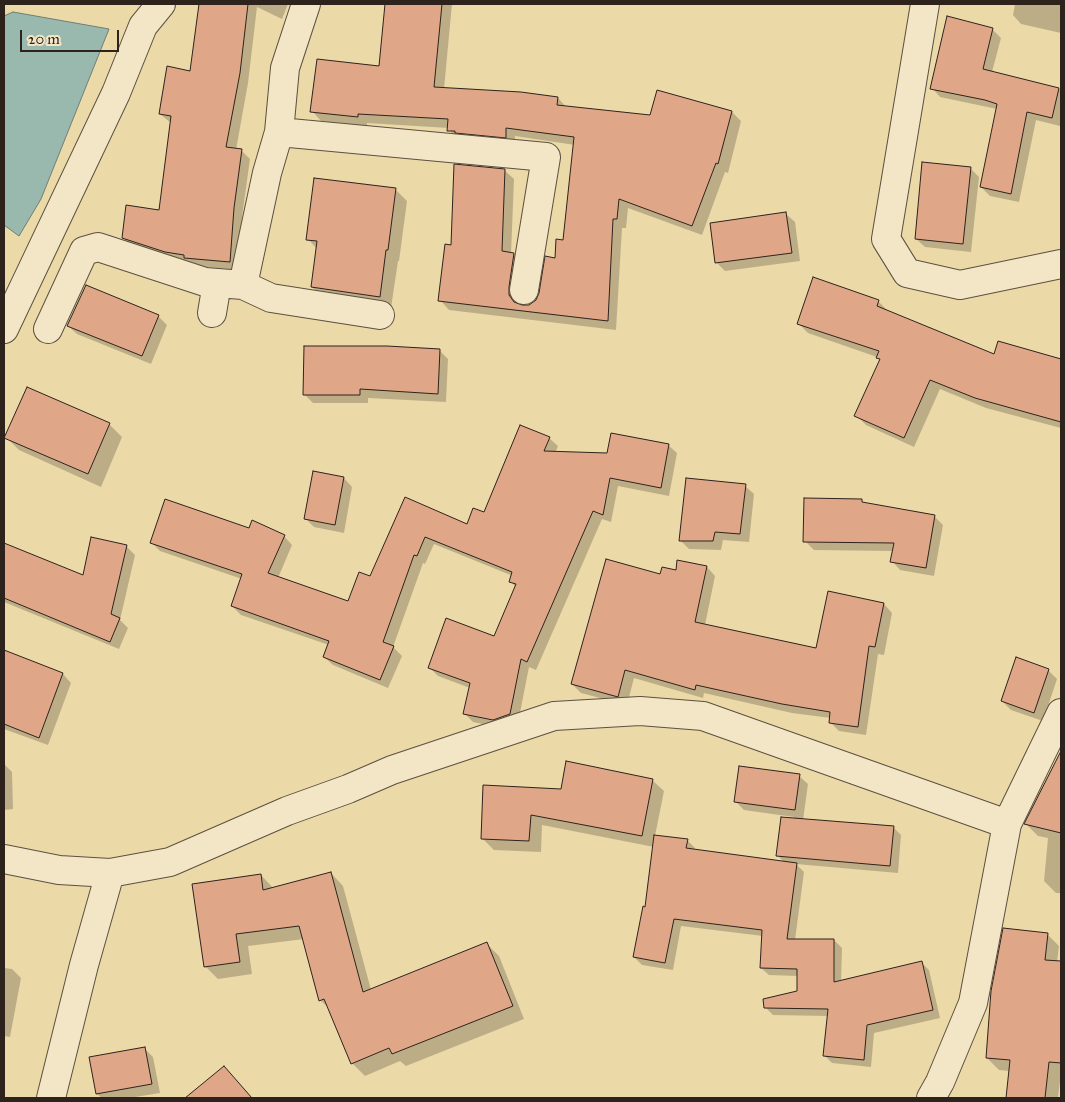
<!DOCTYPE html>
<html>
<head>
<meta charset="utf-8">
<style>
  body { margin:0 }
  #map { position:relative; width:1065px; height:1102px; overflow:hidden; background:#ebd9a8; font-family:"IM FELL Great Primer",serif }
  canvas { display:block }
  .frame { position:absolute; inset:0; border:5px solid #2e221d; pointer-events:none }
  .scale { position:absolute; left:20px; top:30px; width:99px; height:22px; box-sizing:border-box; border:2px solid #2e221d; border-top:0; padding-left:6px; font-size:15px; line-height:18px; white-space:nowrap; color:#2e221d; -webkit-text-stroke:4px #f2e6c6; paint-order:stroke }
</style>
</head>
<body>
<div id="map">
<canvas width="1065" height="1102"></canvas>
<div class="frame"></div>
<div class="scale">20 m</div>
</div>
<script>
const ctx = document.querySelector('canvas').getContext('2d');
ctx.lineJoin = 'round';
function paint(path, color) {
  ctx.fillStyle = color;
  ctx.fill(path, 'evenodd');
}
function shape(rows) {
  const path = new Path2D();
  for (const r of rows) {
    path.moveTo(r[0], r[1]);
    for (let i = 2; i < r.length; i += 2) path.lineTo(r[i], r[i + 1]);
  }
  return path;
}
function stroke(path, color, width, dash) {
  ctx.strokeStyle = color;
  ctx.lineWidth = width;
  ctx.lineCap = dash ? 'butt' : 'round';
  ctx.setLineDash(dash || []);
  ctx.stroke(path);
}
const water = shape([
  [13,12,109,29,41,199,19,236,4,225,4,16,13,12]
]);
paint(water, '#99b9af');
stroke(water, '#6e7d75', 1);
paint(shape([
  [208,4,288,4,282,19,257,7,248,83,236,150,241,150,250,159,242,217,238,270,194,266,132,247,123,238,160,211,171,123,160,114,191,72,202,18],
  [387,4,452,4,444,89,558,98,567,108,651,116,658,92,732,112,741,121,728,173,725,172,702,235,628,208,626,228,622,228,616,330,449,310,440,300,452,247,504,170,514,179,511,254,514,254,523,263,517,297,518,305,529,306,537,301,564,241,575,145,515,136,515,146,458,139,449,130,449,128,367,123,367,126,321,121,312,111,380,68],
  [1015,4,1061,4,1061,33,1021,24,1013,15],
  [992,29,1001,38,992,72,1059,89,1061,91,1060,126,1036,120,1019,202,990,196,981,187,997,109,940,97,932,88],
  [970,168,979,177,971,252,925,247,916,239],
  [395,189,407,201,399,261,398,261,391,308,324,299,312,287,317,249,308,239],
  [786,214,795,222,800,261,725,271,717,263],
  [878,301,888,311,995,356,998,343,1061,360,1061,428,986,408,940,389,914,447,866,425,856,415,881,360,877,357,808,333,798,323],
  [158,316,167,325,151,364,77,334,68,326],
  [440,351,448,359,446,402,368,398,368,403,313,403,304,394],
  [27,388,109,424,122,437,101,487,19,450,6,437],
  [549,438,558,446,555,453,608,455,668,445,677,453,669,496,618,486,611,522,602,519,536,670,529,667,518,723,502,728,473,722,465,714,470,688,438,676,429,667,495,637,516,587,511,582,513,576,434,544,425,564,423,563,393,647,402,656,388,688,333,665,324,657,329,645,241,615,232,606,242,579,160,551,151,542,249,530,284,536,292,545,278,578,349,603,371,578,405,499,467,525,485,514],
  [344,478,352,487,344,533,314,527,306,519],
  [745,486,754,494,749,542,723,540,721,550,689,549,681,541],
  [861,501,865,504,934,516,943,525,934,576,900,570,892,561,893,551,814,550,805,541],
  [4,544,84,577,126,546,135,555,120,620,128,628,119,649,4,602],
  [707,567,715,576,705,625,817,650,884,604,892,613,884,655,878,654,866,735,839,731,830,722,831,718,792,713,704,693,703,698,634,678,627,705,581,693,572,684,661,575],
  [4,652,63,674,71,683,48,745,4,729],
  [1048,670,1057,679,1043,721,1011,710,1002,701],
  [1061,753,1061,893,1056,893,1044,881,1048,838,1038,836,1026,824],
  [4,764,12,772,13,809,4,810],
  [799,776,808,784,803,820,893,827,901,835,898,873,796,864,804,872,795,940,834,940,842,948,841,982,922,963,929,970,940,1018,874,1033,871,1067,832,1063,824,1055,828,1016,773,1015,765,1007,798,992,798,976,769,975,761,968,763,936,681,926,673,970,642,965,634,957,646,908,654,847,542,825,541,852,494,850,482,838,562,790,652,780,664,791,655,836,687,840,695,848,694,851,784,862,778,856,794,817,744,810,735,801],
  [331,873,343,886,371,990,486,943,499,956,524,1019,406,1066,400,1061,365,1076,352,1063,330,1009,320,1000,304,939,248,946,252,974,218,979,205,966,261,875,274,889],
  [1047,934,1059,946,1057,962,1061,962,1061,1073,1058,1098,1008,1098,1010,1071,999,1070,987,1058],
  [4,968,12,969,21,978,10,1037,4,1036],
  [144,1048,153,1057,160,1093,129,1098,102,1098,97,1094],
  [224,1067,252,1098,187,1098]
]), '#0003');
const building = shape([
  [199,4,248,4,240,73,226,147,242,149,234,208,230,262,184,258,184,255,165,252,122,238,126,205,159,210,171,116,159,114,167,66,190,71,199,4],
  [385,4,442,4,434,87,521,92,558,97,557,105,650,115,657,90,732,111,718,164,716,163,692,226,619,199,617,219,613,219,608,321,438,301,445,244,451,245,454,164,505,169,502,251,514,253,509,287,509,295,514,302,522,305,529,305,536,300,539,293,545,256,555,258,556,239,563,240,574,137,506,128,506,138,455,133,455,131,447,131,448,119,358,114,358,117,310,112,317,59,379,66,385,4],
  [947,16,993,28,983,69,1059,88,1052,118,1027,112,1011,194,980,187,997,104,985,100,930,89,947,16],
  [922,162,971,167,963,244,915,239,922,162],
  [314,178,396,188,388,250,386,250,380,297,311,287,317,241,306,240,314,178],
  [786,212,792,253,715,263,710,223,786,212],
  [813,277,879,300,877,306,994,354,998,341,1061,359,1061,422,975,398,930,380,904,438,854,416,880,359,876,358,879,351,797,324,813,277],
  [86,285,159,315,142,356,67,326,86,285],
  [304,346,387,346,440,349,438,394,360,389,360,395,303,395,304,346],
  [27,387,110,423,88,474,4,438,27,387],
  [520,425,550,437,544,451,607,453,611,433,669,444,661,488,610,478,603,515,593,511,527,662,521,659,510,714,493,720,463,714,470,683,428,668,446,618,494,636,516,584,509,582,512,572,425,537,417,556,414,555,383,642,394,646,380,680,323,657,329,641,231,606,242,574,150,543,165,499,249,528,252,520,285,535,268,573,348,601,359,572,370,576,405,497,467,524,473,508,484,512,520,425],
  [313,471,344,477,335,525,304,519,313,471],
  [686,478,746,484,740,534,715,532,713,541,679,541,686,478],
  [804,498,862,499,862,502,935,515,926,568,890,562,894,543,803,542,804,498],
  [91,537,127,545,111,614,120,618,110,642,4,598,4,543,83,575,91,537],
  [606,559,660,574,662,567,676,570,677,560,707,566,695,622,816,648,828,591,884,603,875,647,869,646,858,727,829,723,830,712,782,704,696,685,695,690,625,670,618,697,571,684,606,559],
  [4,650,63,673,39,738,4,724,4,650],
  [1016,657,1049,669,1034,713,1001,701,1016,657],
  [1061,751,1061,833,1024,824,1061,751],
  [566,761,653,779,642,836,531,815,529,841,481,839,483,785,561,789,566,761],
  [739,766,800,774,795,810,734,802,739,766],
  [781,817,894,826,890,866,776,856,781,817],
  [654,835,688,839,686,848,797,863,787,939,834,939,834,982,922,961,933,1010,867,1025,864,1060,823,1056,828,1009,764,1008,763,999,797,991,797,969,760,968,762,930,674,919,665,963,633,957,643,906,645,907,654,835],
  [331,872,363,992,487,942,513,1006,392,1054,389,1048,351,1064,324,999,319,1001,299,926,236,934,240,962,204,967,192,884,261,874,263,890,331,872],
  [1003,928,1048,933,1045,960,1061,961,1061,1063,1049,1062,1045,1098,1006,1098,1010,1060,986,1058,991,991,1003,928],
  [145,1047,152,1084,96,1094,89,1057,145,1047],
  [224,1066,252,1098,185,1098,224,1066]
]);
paint(building, '#dfa788');
stroke(building, '#2e221d', 1);
const minor = shape([
  [925,4,886,239,907,273,960,285,1061,264],
  [279,132,546,157,524,290],
  [243,285,267,173,279,132,285,68,306,4],
  [212,313,217,283],
  [4,329,116,93,143,26,161,4],
  [48,329,84,251,98,247,205,282,243,285,271,298,380,315],
  [4,859,59,870,110,873,170,862,287,811,348,789,392,770,554,716,640,711,703,716,1007,824],
  [51,1098,84,965,110,873],
  [931,1098,940,1082,973,1003,1007,824,1061,713]
]);
stroke(minor, '#5d5040', 30);
stroke(minor, '#f2e6c6', 28);
</script>
</body>
</html>
